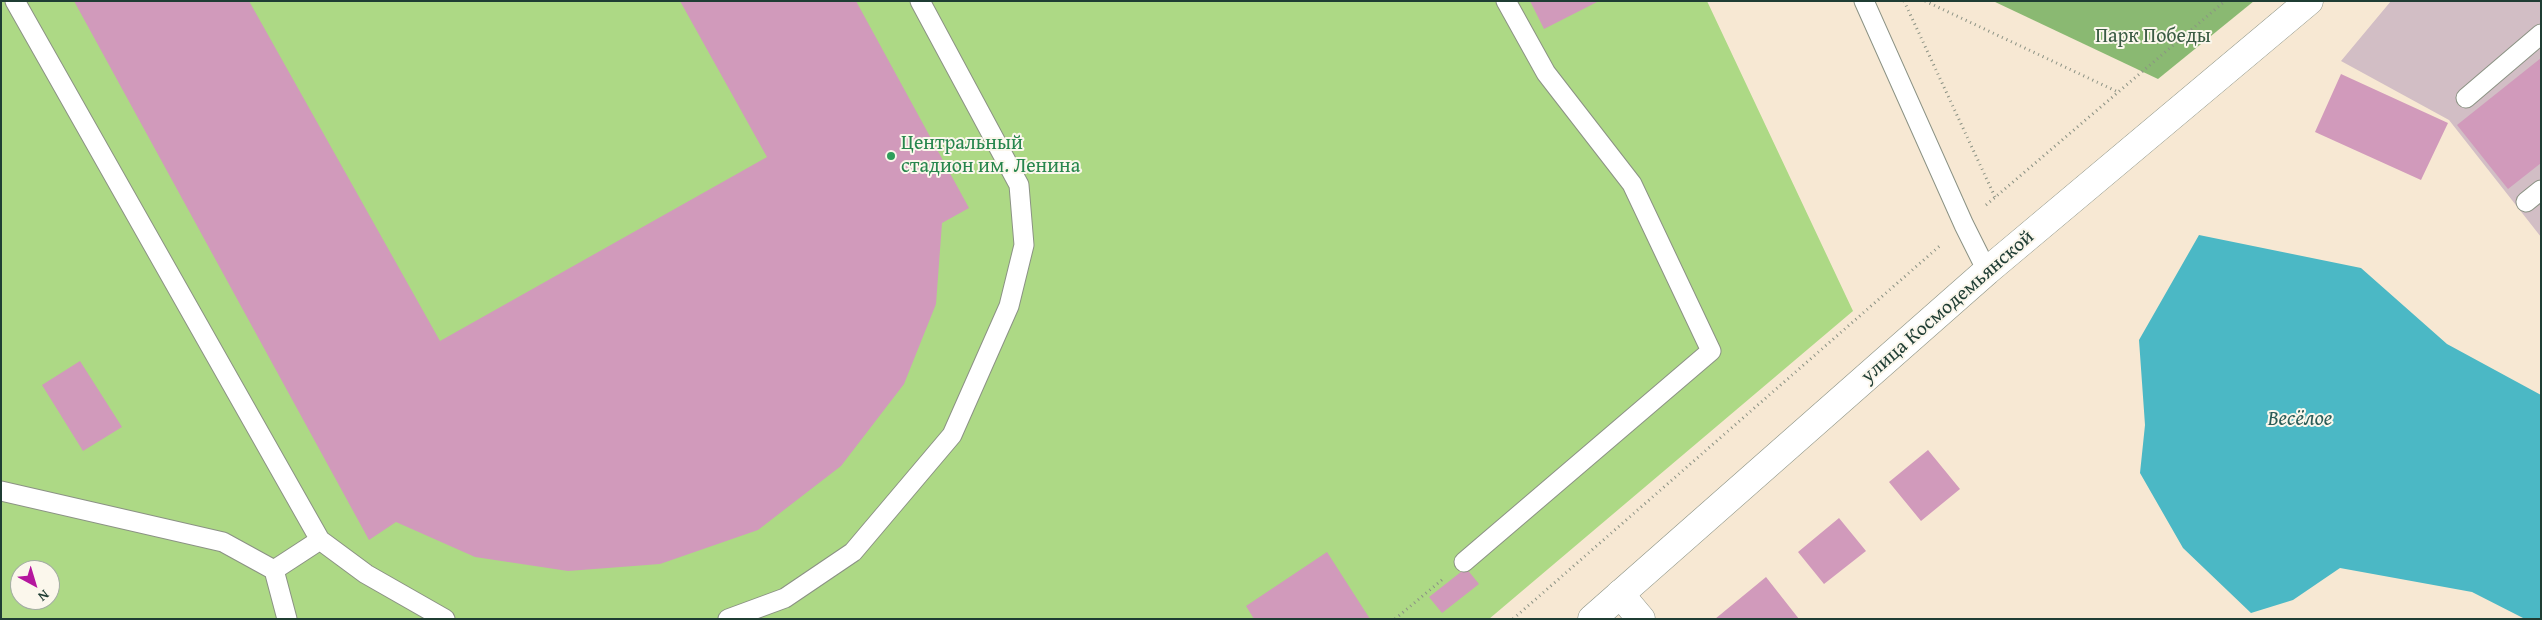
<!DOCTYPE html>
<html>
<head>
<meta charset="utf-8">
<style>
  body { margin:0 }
  #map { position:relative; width:2542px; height:620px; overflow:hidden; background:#f7e8d3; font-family:"Gentium Book Plus",serif }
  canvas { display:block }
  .frame { position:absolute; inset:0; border:2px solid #1f3d34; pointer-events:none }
  .north { position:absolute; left:10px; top:560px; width:50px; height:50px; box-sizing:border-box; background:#fbf7ec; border:1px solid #a3ada2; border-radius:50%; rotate:141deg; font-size:14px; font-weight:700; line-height:20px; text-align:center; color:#1f3d34 }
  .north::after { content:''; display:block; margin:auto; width:18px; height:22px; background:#b5179e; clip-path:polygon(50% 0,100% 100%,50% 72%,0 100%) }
</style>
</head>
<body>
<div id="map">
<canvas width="2542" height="620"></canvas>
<div class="frame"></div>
<div class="north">N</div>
</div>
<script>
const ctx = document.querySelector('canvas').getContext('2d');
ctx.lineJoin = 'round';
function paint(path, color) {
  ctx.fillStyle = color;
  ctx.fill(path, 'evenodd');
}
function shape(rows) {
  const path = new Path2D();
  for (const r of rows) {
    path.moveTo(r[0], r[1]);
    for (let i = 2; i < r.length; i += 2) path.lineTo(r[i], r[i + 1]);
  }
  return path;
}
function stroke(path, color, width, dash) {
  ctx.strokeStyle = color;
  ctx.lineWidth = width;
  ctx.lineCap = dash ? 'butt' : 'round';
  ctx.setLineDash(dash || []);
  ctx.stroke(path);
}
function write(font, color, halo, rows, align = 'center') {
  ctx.font = font + ' "Gentium Book Plus",serif';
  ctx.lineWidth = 4;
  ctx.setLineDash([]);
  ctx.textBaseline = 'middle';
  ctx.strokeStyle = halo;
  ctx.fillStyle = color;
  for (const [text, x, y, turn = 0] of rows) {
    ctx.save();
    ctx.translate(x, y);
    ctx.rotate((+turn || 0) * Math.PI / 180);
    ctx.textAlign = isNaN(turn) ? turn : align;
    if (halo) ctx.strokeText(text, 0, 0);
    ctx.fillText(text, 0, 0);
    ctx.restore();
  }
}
paint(shape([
  [2391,1,2541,1,2541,237,2449,120,2341,61]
]), '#d2bec5');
paint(shape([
  [1,1,1707,1,1853,311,1489,619,1,619],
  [20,570,50,570,50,600,20,600]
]), '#add985');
paint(shape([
  [1993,1,2254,1,2158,79]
]), '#8ab972');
paint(shape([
  [2199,235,2361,268,2447,344,2541,395,2541,619,2525,619,2472,592,2340,568,2293,600,2251,613,2183,548,2140,473,2145,425,2139,340]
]), '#4bb8c5');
paint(shape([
  [74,1,249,1,440,341,767,157,680,1,856,1,969,208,942,223,936,304,904,384,841,466,758,530,660,564,568,571,475,557,396,522,369,540],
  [1530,1,1599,1,1544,29],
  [2541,58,2541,163,2508,189,2457,125],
  [2341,74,2448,123,2421,180,2315,132],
  [80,361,122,427,83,451,42,385],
  [1928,450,1960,489,1921,521,1889,482],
  [1839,518,1866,551,1824,584,1798,552],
  [1327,552,1370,619,1254,619,1246,606],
  [1466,568,1479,584,1442,613,1429,597],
  [1766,577,1799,619,1715,619]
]), '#d19abb');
const service = shape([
  [15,1,320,540,274,570],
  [1864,1,1964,225,1987,271],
  [2466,98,2541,34],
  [2526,202,2541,190],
  [1,491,223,542,274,570,287,619],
  [320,540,366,574,445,619],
  [1464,562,1711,351,1632,184,1546,73,1506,1],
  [728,619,785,598,853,552,952,435,1009,306,1024,245,1019,185,920,1]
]);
const minor = shape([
  [1620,594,1641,619]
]);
const tertiary = shape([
  [1592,619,1987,271,2309,1]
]);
stroke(service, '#8b9284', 21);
stroke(minor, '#8b9284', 29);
stroke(tertiary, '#8b9284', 29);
stroke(shape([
  [1904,1,1995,197],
  [1925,1,2118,92],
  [1986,205,2225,1],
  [1395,619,1443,579],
  [1513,619,1942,244]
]), '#8b9284', 3, [1, 4]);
stroke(service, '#fff', 19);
stroke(minor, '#fff', 28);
stroke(tertiary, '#fff', 28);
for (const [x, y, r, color] of [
  [891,156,5,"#2e9e5b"]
]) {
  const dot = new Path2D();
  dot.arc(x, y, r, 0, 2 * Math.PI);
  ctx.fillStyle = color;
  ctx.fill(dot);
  stroke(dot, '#fbf7ec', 2);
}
write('20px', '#3b5c44', '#fbf7ec', [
  ["Парк Победы",2153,37]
]);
write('20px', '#27864d', '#fbf7ec', [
  ["Центральный",901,144],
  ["стадион им. Ленина",901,167]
], 'left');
write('20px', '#1f3d34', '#fbf7ec', [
  ["улица Космодемьянской",1948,307,-41]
]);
write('italic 21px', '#2a5c58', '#fbf7ec', [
  ["Весёлое",2300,420]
]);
</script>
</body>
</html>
